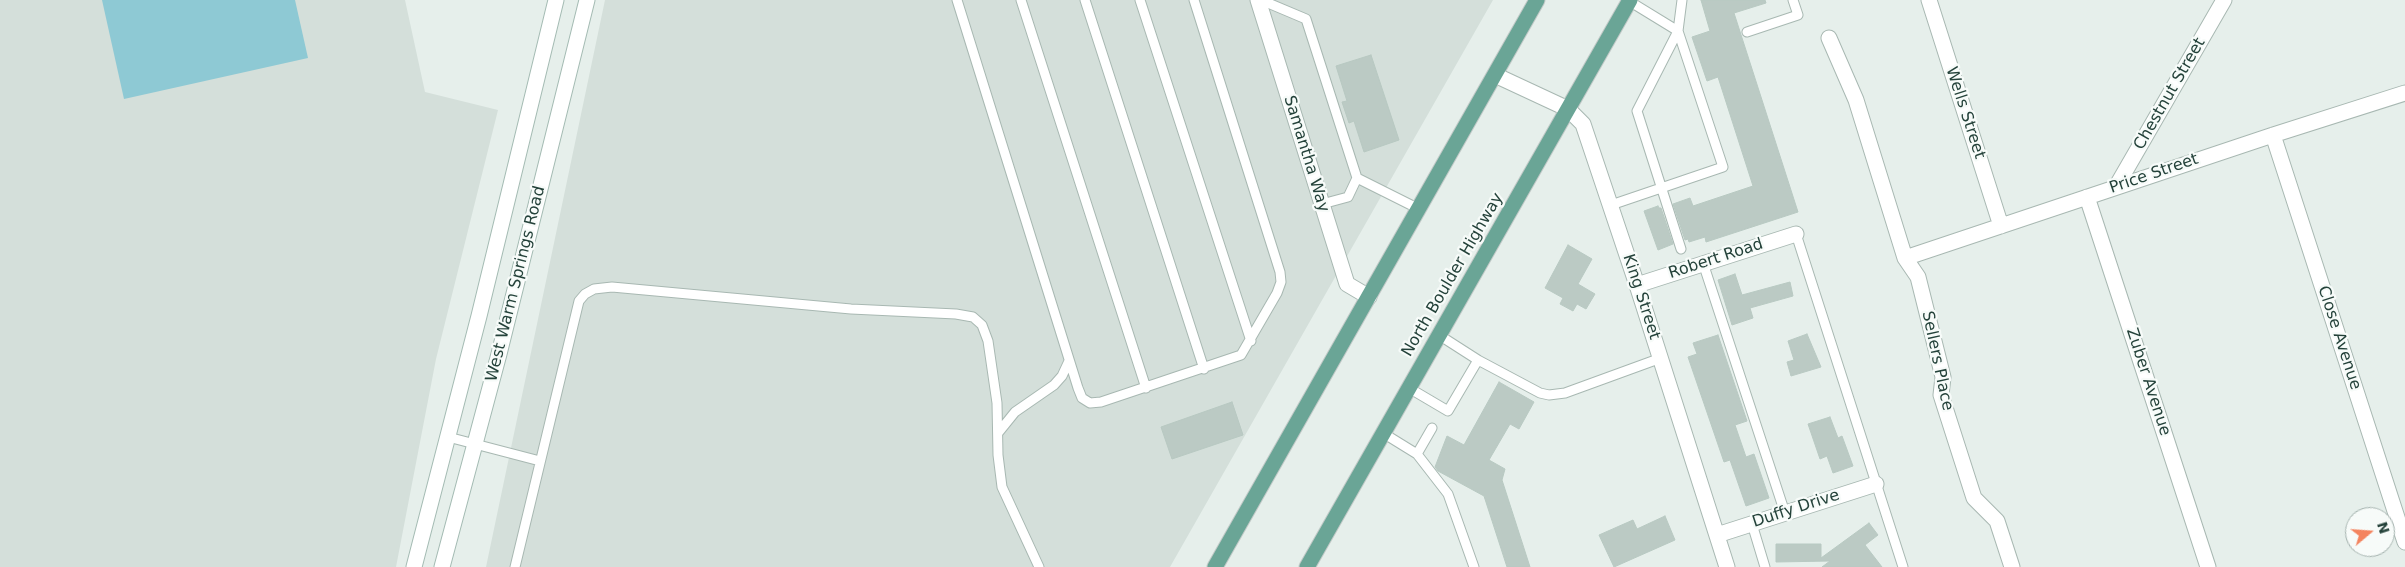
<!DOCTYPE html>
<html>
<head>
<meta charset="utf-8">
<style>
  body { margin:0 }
  #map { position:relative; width:2405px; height:567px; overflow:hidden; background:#e6efeb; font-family:"DejaVu Sans",sans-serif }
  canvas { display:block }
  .north { position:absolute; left:2345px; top:507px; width:50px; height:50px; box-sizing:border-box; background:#f7fbf9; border:1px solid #a3b1ad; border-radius:50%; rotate:72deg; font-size:14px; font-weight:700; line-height:20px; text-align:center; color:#24423a }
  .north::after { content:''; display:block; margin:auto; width:18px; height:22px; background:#f4845f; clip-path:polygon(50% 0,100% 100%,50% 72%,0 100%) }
</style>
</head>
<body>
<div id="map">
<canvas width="2405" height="567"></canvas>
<div class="north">N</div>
</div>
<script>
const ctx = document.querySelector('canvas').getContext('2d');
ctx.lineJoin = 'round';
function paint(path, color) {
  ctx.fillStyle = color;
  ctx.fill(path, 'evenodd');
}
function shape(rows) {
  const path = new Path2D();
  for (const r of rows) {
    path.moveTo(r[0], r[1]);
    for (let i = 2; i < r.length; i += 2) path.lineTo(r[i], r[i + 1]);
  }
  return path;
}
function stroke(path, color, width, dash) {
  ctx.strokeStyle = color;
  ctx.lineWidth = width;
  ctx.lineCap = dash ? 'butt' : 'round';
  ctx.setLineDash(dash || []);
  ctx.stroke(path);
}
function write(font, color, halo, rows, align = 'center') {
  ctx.font = font + ' "DejaVu Sans",sans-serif';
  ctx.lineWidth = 4.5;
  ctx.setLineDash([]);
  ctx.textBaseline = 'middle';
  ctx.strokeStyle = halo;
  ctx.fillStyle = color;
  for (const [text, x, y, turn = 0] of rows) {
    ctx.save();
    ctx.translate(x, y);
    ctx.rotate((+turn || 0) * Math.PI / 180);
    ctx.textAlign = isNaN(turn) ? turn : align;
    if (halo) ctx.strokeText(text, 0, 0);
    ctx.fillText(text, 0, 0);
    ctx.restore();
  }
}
paint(shape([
  [0,0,405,0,425,92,498,110,436,359,396,567,0,567],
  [605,0,1493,0,1170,567,486,567]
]), '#d4dfda');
paint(shape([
  [102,0,295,0,308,58,124,99]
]), '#8ec9d4');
const building = shape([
  [1701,0,1765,0,1766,3,1734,13,1798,212,1706,242,1705,237,1689,242,1688,239,1685,240,1673,204,1690,198,1693,206,1753,186,1718,77,1707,81,1692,37,1710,31,1701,0],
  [1371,55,1399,140,1364,152,1354,121,1349,123,1342,102,1347,101,1336,66,1371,55],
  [1658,206,1659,208,1661,208,1673,244,1658,250,1644,211,1658,206],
  [1568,245,1592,259,1578,284,1595,294,1586,309,1577,304,1573,311,1560,304,1563,298,1545,288,1568,245],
  [1735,274,1742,295,1790,282,1793,296,1750,308,1753,318,1732,325,1718,280,1735,274],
  [1807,334,1821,367,1791,376,1787,362,1794,360,1788,341,1807,334],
  [1718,335,1747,421,1735,425,1746,457,1754,454,1769,498,1746,506,1730,460,1724,462,1688,357,1697,354,1693,343,1718,335],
  [1499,382,1534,402,1519,429,1510,424,1489,460,1505,469,1502,480,1530,567,1507,567,1484,496,1438,471,1435,467,1447,436,1464,445,1499,382],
  [1232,402,1243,435,1172,459,1161,427,1232,402],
  [1830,417,1838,438,1842,436,1853,466,1833,473,1827,456,1820,459,1808,424,1830,417],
  [1665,516,1675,540,1614,567,1599,535,1633,520,1637,529,1665,516],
  [1869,523,1878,535,1865,545,1882,567,1822,567,1830,561,1776,562,1776,544,1821,544,1821,558,1869,523]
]);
paint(building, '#bbcac4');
stroke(building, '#b8c9c2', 1);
const lane = shape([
  [957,0,1078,388,1082,398,1090,403,1101,402,1241,355,1277,293,1281,282,1280,272,1194,0],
  [1021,0,1146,388],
  [1085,0,1204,369],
  [1140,0,1251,341],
  [1261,0,1306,19,1357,178,1419,209],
  [1747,32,1798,15,1793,0],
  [1322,204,1348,197,1357,178],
  [1611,205,1723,167,1678,31,1629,1],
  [1796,234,1903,567],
  [1681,249,1637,111,1678,31,1682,0],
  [1703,263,1785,513],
  [1478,360,1540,393,1549,395,1565,393,1661,358],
  [1409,388,1448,411,1478,360,1439,335],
  [998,433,1015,412,1054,385,1062,376,1069,361],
  [1383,433,1417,454,1432,428],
  [448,437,540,461],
  [1417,454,1448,494,1474,567],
  [1752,524,1765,567],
  [515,567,579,301,585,294,594,289,612,287,851,309,956,314,973,317,982,325,988,341,997,403,998,455,1002,487,1039,567]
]);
const street = shape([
  [1258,0,1347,284,1369,297],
  [1929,0,2001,226],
  [1829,38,1856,100,1905,258,1918,277,1943,377,1941,395,1974,498,1997,521,2012,567],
  [1495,75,1568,109,1583,124,1637,285,1727,567],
  [2273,135,2405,542],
  [2116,187,2224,0],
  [2087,197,2208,567],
  [1905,258,2273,135,2405,93],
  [1637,285,1796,234],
  [1717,535,1876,484]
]);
const secondary = shape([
  [414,567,479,316,556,0],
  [442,567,499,354,587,0]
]);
const primary = shape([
  [1215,567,1537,0],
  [1307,567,1630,0]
]);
stroke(lane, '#a8b8b2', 11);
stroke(street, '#a8b8b2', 17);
stroke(secondary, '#a4bbb3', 17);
stroke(primary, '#c2cac8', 17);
stroke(lane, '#fff', 9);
stroke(street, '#fff', 15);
stroke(secondary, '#fff', 15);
stroke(primary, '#6aa596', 15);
write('16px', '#24423a', '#f7fbf9', [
  ["Chestnut Street",2170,94,-60],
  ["Wells Street",1965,113,72],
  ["Samantha Way",1306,154,73],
  ["Price Street",2154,174,-19],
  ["Robert Road",1716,259,-18],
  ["North Boulder Highway",1453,275,-60],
  ["West Warm Springs Road",516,284,-76],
  ["King Street",1641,297,72],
  ["Close Avenue",2339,338,72],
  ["Sellers Place",1937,361,78],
  ["Zuber Avenue",2148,382,72],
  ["Duffy Drive",1796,509,-18]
]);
</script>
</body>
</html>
